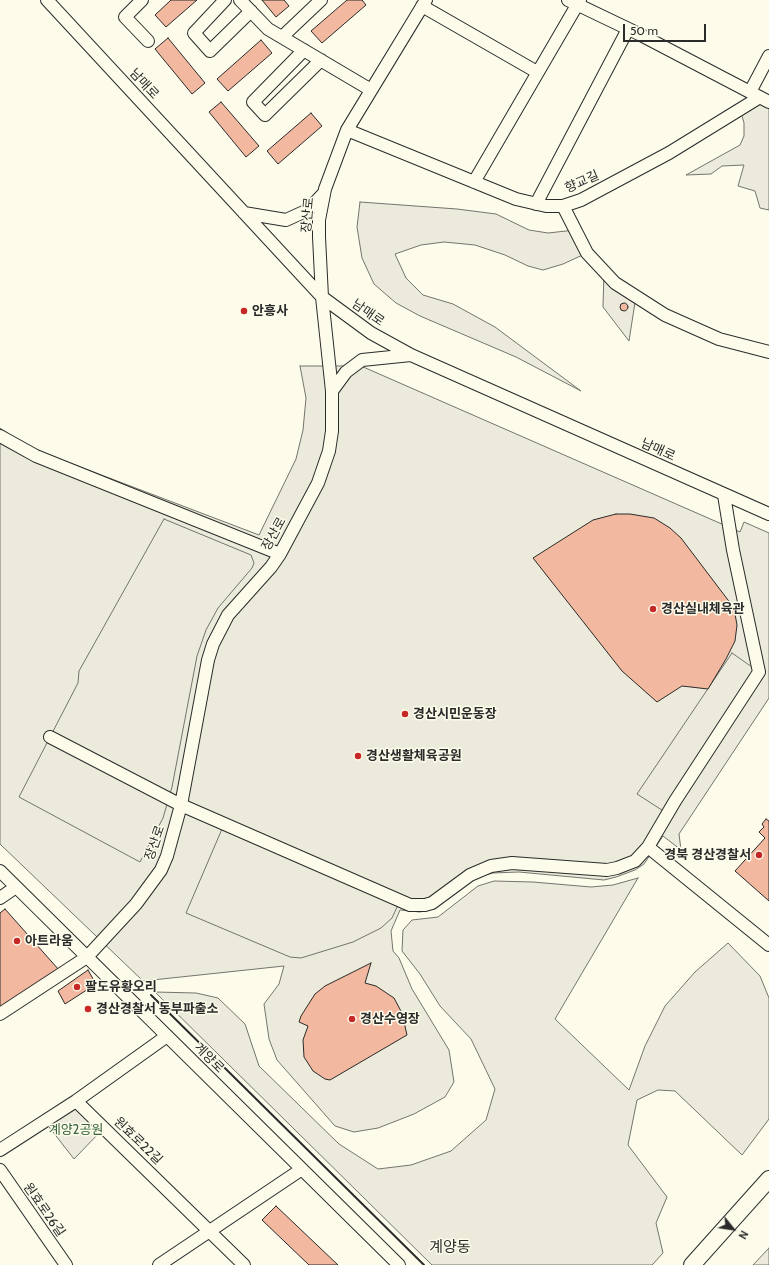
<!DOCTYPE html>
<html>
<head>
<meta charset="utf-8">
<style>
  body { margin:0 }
  #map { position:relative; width:769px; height:1265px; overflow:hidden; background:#fdfbea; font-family:Cabin,sans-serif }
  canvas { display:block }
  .north { position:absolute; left:713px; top:1209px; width:40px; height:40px; -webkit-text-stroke:3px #fdfbea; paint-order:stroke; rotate:120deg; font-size:11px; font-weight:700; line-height:16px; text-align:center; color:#2b2b2b }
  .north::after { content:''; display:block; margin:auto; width:14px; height:18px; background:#2b2b2b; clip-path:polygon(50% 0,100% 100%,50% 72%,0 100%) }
  .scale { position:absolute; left:623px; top:24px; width:83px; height:18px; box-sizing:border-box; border:2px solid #2b2b2b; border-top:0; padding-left:5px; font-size:12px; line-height:14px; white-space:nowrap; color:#2b2b2b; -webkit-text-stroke:3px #fdfbea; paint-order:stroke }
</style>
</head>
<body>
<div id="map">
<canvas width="769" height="1265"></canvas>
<div class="north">N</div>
<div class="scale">50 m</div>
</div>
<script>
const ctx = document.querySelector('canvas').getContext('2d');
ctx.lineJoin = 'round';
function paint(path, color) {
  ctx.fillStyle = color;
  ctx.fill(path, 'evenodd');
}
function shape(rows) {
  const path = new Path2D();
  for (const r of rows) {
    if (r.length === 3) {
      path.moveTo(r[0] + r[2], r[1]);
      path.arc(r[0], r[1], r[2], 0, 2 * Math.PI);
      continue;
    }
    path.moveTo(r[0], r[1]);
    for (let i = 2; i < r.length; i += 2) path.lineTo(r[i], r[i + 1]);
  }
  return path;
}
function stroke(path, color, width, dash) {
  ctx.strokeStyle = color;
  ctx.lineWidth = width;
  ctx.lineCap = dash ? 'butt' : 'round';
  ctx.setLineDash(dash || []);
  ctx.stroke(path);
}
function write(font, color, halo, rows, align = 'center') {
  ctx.font = font + ' Cabin,"Noto Sans KR",sans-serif';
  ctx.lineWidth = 3;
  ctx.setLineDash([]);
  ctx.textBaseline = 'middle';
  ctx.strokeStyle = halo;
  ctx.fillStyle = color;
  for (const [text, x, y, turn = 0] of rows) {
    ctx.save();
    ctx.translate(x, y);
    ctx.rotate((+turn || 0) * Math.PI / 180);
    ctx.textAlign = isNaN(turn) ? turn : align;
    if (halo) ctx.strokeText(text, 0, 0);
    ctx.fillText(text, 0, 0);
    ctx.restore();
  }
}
const green = shape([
  [769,102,769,210,760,208,755,191,738,186,744,165,722,166,711,174,686,175,740,145,744,136,744,123,740,109,769,102],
  [360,202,457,209,496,214,529,230,548,233,575,230,587,253,563,264,543,270,528,266,505,255,475,245,444,242,421,245,395,254,406,278,423,295,453,304,495,327,581,391,516,357,420,316,396,303,374,284,362,258,357,227,360,202],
  [604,271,636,296,629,341,603,307,604,271],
  [300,366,361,366,740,532,744,522,769,533,769,698,679,834,681,850,663,836,644,864,635,870,616,877,604,880,519,872,493,873,477,877,433,909,420,912,400,910,391,931,393,951,399,958,412,989,449,1050,454,1082,445,1097,414,1114,378,1128,354,1132,335,1126,277,1060,269,1039,264,1004,279,984,284,966,143,981,0,844,0,428,26,446,41,452,259,535,296,459,303,430,306,398,300,366],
  [638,878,555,1019,629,1090,645,1046,665,1006,695,972,728,943,760,976,769,998,769,1119,742,1155,675,1091,658,1090,637,1100,628,1145,667,1197,656,1223,663,1253,652,1265,432,1265,155,992,196,993,218,998,245,1024,259,1066,339,1144,378,1169,411,1165,451,1151,486,1120,495,1089,471,1039,440,1006,420,974,402,951,403,930,412,920,438,917,478,886,494,881,533,882,591,887,613,885,638,878],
  [76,1104,102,1130,74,1159,46,1123,76,1104],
  [769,1248,769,1265,753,1265,769,1248]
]);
paint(green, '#ecebdb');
stroke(green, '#74746e', 1);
const parking = shape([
  [164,519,251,555,254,563,252,568,218,608,206,630,197,656,172,787,163,818,140,862,19,797,78,683,79,671,164,519],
  [732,653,759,672,668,814,637,794,732,653],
  [222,829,398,905,392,918,381,928,353,942,301,958,290,957,186,913,222,829]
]);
paint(parking, '#eceadb');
stroke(parking, '#74746e', 1);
const building = shape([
  [171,0,197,0,166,27,155,15,171,0],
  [262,0,284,0,289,6,276,17,262,0],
  [347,0,362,0,366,5,322,43,311,31,347,0],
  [168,38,205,83,192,94,155,49,168,38],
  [261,40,272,53,228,91,217,79,261,40],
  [221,102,259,146,246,157,209,112,221,102],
  [311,113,322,126,278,164,267,151,311,113],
  [624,307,4],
  [616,514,630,514,654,518,670,528,681,538,731,604,735,614,737,625,735,641,726,659,708,689,682,686,657,702,622,671,533,558,593,520,616,514],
  [766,819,769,821,769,901,735,871,765,838,759,832,764,827,762,824,766,819],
  [5,909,59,970,0,1008,0,913,5,909],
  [371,963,365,983,376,986,394,998,402,1013,407,1035,330,1080,325,1079,313,1071,304,1057,303,1040,308,1026,299,1022,301,1016,315,994,325,986,371,963],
  [88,970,96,984,65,1004,58,991,88,970],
  [276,1206,338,1265,309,1265,262,1220,276,1206]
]);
paint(building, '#f2b8a0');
stroke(building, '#2b2b2b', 1);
const minor = shape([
  [47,0,322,297,371,333,411,355,769,514],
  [142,0,125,17,148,41],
  [225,0,194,33,210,51,251,11],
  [240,0,268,29,371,90],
  [568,0,639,34,769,102],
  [422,6,537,72],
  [282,37,321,0],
  [304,50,253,102,265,115,321,60],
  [750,92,769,56],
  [347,130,516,199,546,206,563,206,581,200,669,153,760,97],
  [474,182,580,0],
  [536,204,628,29],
  [563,206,587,253,615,283,665,315,719,339,769,352],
  [244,213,286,220,308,210,323,194],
  [332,391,346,372,362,360,411,355],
  [0,436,36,456,280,554],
  [50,737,181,805,410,905,425,905,432,903,470,875,491,866,512,863,607,870,617,868,635,861,648,847,769,945],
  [648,847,675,801,759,672,733,550,724,495],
  [0,871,399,1265],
  [0,898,16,887],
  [0,1014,87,957,136,904,161,870,167,856,181,805,208,660,213,644,228,615,271,567,280,554,318,483,329,451,332,431,332,391,322,297,319,237,319,220,325,189,347,130,426,0],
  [76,1101,244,1265],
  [0,1150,76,1101,167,1036],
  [0,1170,66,1265],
  [159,1265,302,1169]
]);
const major = shape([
  [692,1265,769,1179]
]);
stroke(minor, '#2b2b2b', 14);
stroke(major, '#2b2b2b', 18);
stroke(minor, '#fdfbea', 12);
stroke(major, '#fdfbea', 16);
stroke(shape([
  [151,995,424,1265]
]), '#2b2b2b', 2);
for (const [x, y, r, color] of [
  [244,311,4,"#c62828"],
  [653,609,4,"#c62828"],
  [405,714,4,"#c62828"],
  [358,756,4,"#c62828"],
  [759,855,4,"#c62828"],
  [17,941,4,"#c62828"],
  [77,987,4,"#c62828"],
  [88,1009,4,"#c62828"],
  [352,1019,4,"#c62828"]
]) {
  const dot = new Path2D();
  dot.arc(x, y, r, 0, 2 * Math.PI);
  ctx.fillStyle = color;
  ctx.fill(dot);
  stroke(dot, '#fdfbea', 1.5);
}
write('13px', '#2b2b2b', '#fdfbea', [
  ["남매로",144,84,47],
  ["향교길",582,182,-24],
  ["장산로",308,215,-85],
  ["남매로",368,313,35],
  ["남매로",658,450,24],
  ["장산로",274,534,-61],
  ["장산로",155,843,-71],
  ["계양로",209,1058,45],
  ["원효로22길",138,1141,44],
  ["원효로26길",44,1210,55]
]);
write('bold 13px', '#2b2b2b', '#fdfbea', [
  ["안흥사",252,311],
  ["경산실내체육관",661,609],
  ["경산시민운동장",413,714],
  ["경산생활체육공원",366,756],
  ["경북 경산경찰서",751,855,"right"],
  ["아트라움",25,941],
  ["팔도유황오리",85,987],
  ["경산경찰서 동부파출소",96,1009],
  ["경산수영장",360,1019]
], 'left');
write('13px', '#34623c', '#fdfbea', [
  ["계양2공원",76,1130]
]);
write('15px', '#2b2b2b', '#fdfbea', [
  ["계양동",450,1248]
]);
</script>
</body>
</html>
